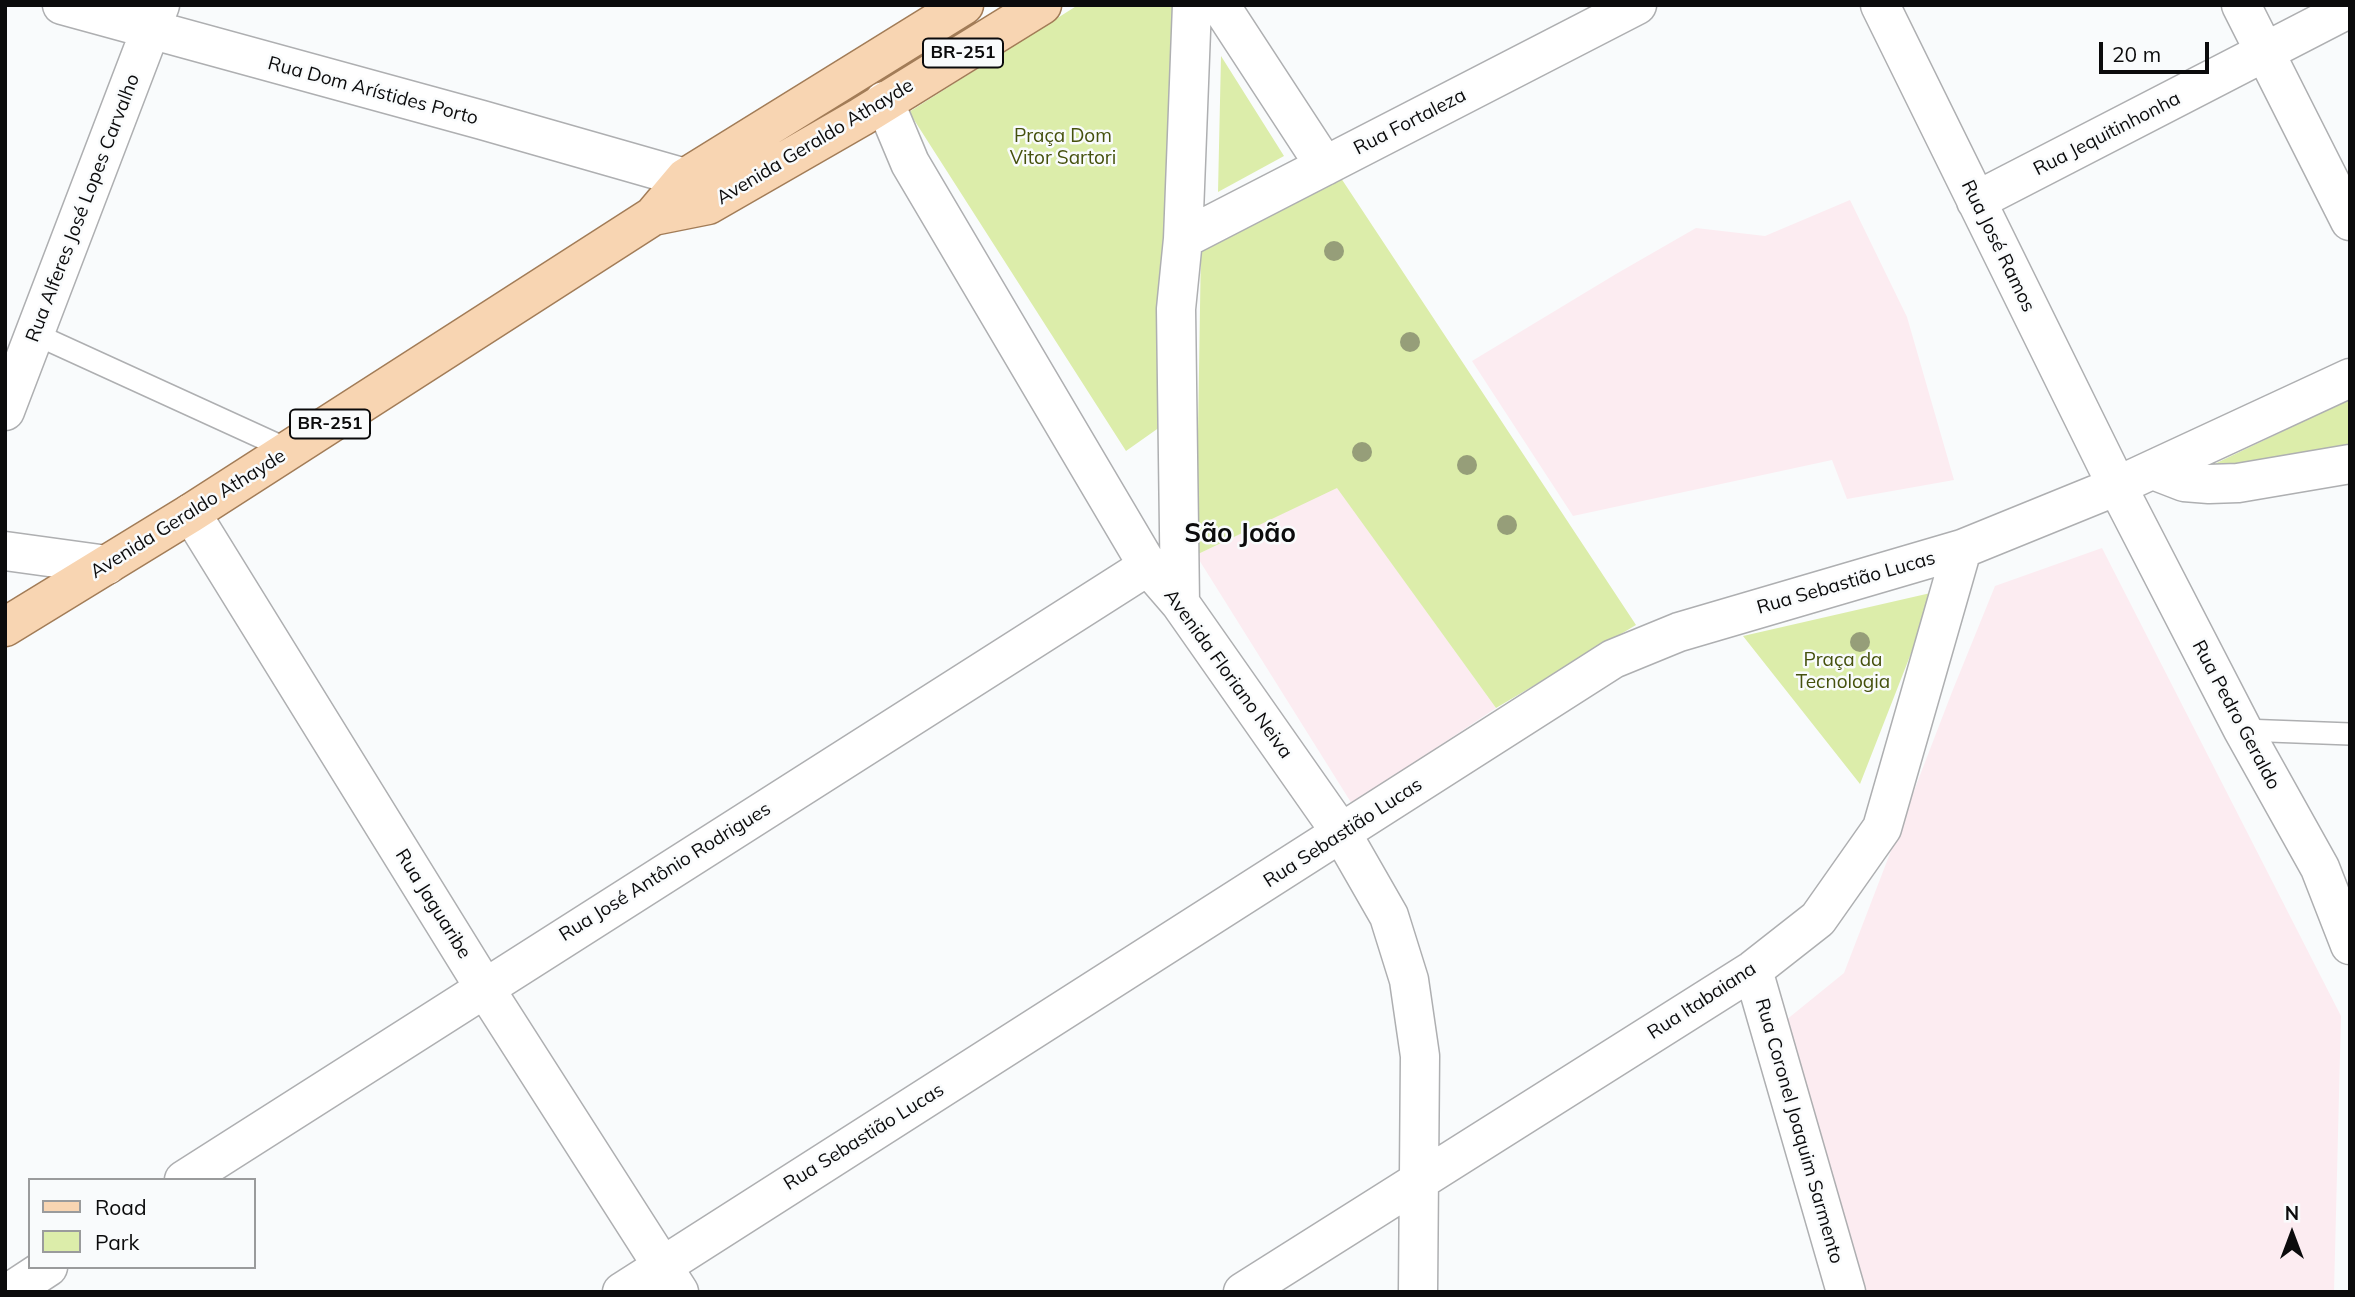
<!DOCTYPE html>
<html>
<head>
<meta charset="utf-8">
<style>
  body { margin:0 }
  #map { position:relative; width:2355px; height:1297px; overflow:hidden; background:#f9fbfc; font-family:Mulish,sans-serif }
  canvas { display:block }
  .frame { position:absolute; inset:0; border:7px solid #0b0b0c; pointer-events:none }
  .legend { position:absolute; left:28px; top:1178px; width:228px; height:91px; box-sizing:border-box; background:#f9fbfc; border:2px solid #9a9b9c; margin:0; padding:9px 12px; list-style:none; font-size:21px; color:#0b0b0c }
  .legend li { display:flex; align-items:center; gap:14px; height:35px }
  .legend b { width:35px; border:2px solid #9a9b9c }
  .north { position:absolute; left:2257px; top:1199px; width:70px; height:70px; -webkit-text-stroke:5px #f9fbfc; paint-order:stroke; rotate:0deg; font-size:19px; font-weight:700; line-height:28px; text-align:center; color:#0b0b0c }
  .north::after { content:''; display:block; margin:auto; width:24px; height:32px; background:#0b0b0c; clip-path:polygon(50% 0,100% 100%,50% 72%,0 100%) }
  .scale { position:absolute; left:2099px; top:42px; width:110px; height:32px; box-sizing:border-box; border:4px solid #0b0b0c; border-top:0; padding-left:9px; font-size:21px; line-height:24px; white-space:nowrap; color:#0b0b0c; -webkit-text-stroke:5px #f9fbfc; paint-order:stroke }
</style>
</head>
<body>
<div id="map">
<canvas width="2355" height="1297"></canvas>
<div class="frame"></div>
<ul class="legend">
<li><b style="height:9px;background:#f8d5b2"></b>Road</li>
<li><b style="height:19px;background:#dcedaa"></b>Park</li>
</ul>
<div class="north">N</div>
<div class="scale">20 m</div>
</div>
<script>
const ctx = document.querySelector('canvas').getContext('2d');
ctx.lineJoin = 'round';
function paint(path, color) {
  ctx.fillStyle = color;
  ctx.fill(path, 'evenodd');
}
function shape(rows) {
  const path = new Path2D();
  for (const r of rows) {
    path.moveTo(r[0], r[1]);
    for (let i = 2; i < r.length; i += 2) path.lineTo(r[i], r[i + 1]);
  }
  return path;
}
function stroke(path, color, width, dash) {
  ctx.strokeStyle = color;
  ctx.lineWidth = width;
  ctx.lineCap = dash ? 'butt' : 'round';
  ctx.setLineDash(dash || []);
  ctx.stroke(path);
}
function write(font, color, halo, rows, align = 'center') {
  ctx.font = font + ' Mulish,sans-serif';
  ctx.lineWidth = 5;
  ctx.setLineDash([]);
  ctx.textBaseline = 'middle';
  ctx.strokeStyle = halo;
  ctx.fillStyle = color;
  for (const [text, x, y, turn = 0] of rows) {
    ctx.save();
    ctx.translate(x, y);
    ctx.rotate((+turn || 0) * Math.PI / 180);
    ctx.textAlign = isNaN(turn) ? turn : align;
    if (halo) ctx.strokeText(text, 0, 0);
    ctx.fillText(text, 0, 0);
    ctx.restore();
  }
}
paint(shape([
  [1850,200,1907,317,1954,480,1847,499,1832,460,1573,516,1472,361,1616,274,1696,228,1765,236],
  [1337,487,1496,708,1352,804,1196,555],
  [2102,548,2341,1016,2334,1292,1861,1292,1775,1029,1844,973,1952,692,1995,586]
]), '#fcecf1');
paint(shape([
  [1078,5,1180,5,1160,427,1126,451,909,112],
  [1221,56,1284,156,1218,192],
  [1335,169,1636,625,1496,708,1337,488,1196,555,1201,246],
  [2350,399,2350,449,2204,469],
  [1935,592,1860,784,1743,636]
]), '#dcedaa');
const lane = shape([
  [35,334,289,450],
  [2243,730,2350,734]
]);
const street = shape([
  [62,5,482,120,685,178],
  [1220,5,1325,166],
  [1880,5,2117,486,2243,730,2320,868,2350,945],
  [2241,5,2350,221],
  [884,101,910,163,1148,566,1180,603,1342,834,1389,916,1409,980,1420,1056,1418,1292],
  [1976,201,2350,8],
  [1183,239,1637,5],
  [5,411,160,5],
  [2153,470,2184,482,2209,484,2238,483,2350,464],
  [191,513,484,987,679,1292],
  [5,551,107,565],
  [1180,603,1176,309,1183,239,1192,5],
  [1753,970,1846,1292],
  [184,1180,1148,566],
  [10,1292,48,1267],
  [622,1292,1613,659,1679,632,1962,549,2117,486,2350,378],
  [1243,1292,1753,970,1818,919,1882,828,1962,549]
]);
const primary = shape([
  [653,216,708,205,861,117,1042,5],
  [5,627,191,513,653,216,685,178,964,5]
]);
stroke(lane, '#aeafb1', 24);
stroke(street, '#aeafb1', 41);
stroke(primary, '#a27c57', 41);
stroke(lane, '#fff', 21);
stroke(street, '#fff', 38);
stroke(primary, '#f8d5b2', 38);
ctx.fillStyle = '#969e79';
for (const [x, y] of [
  [1334,251],
  [1410,342],
  [1362,452],
  [1467,465],
  [1507,525],
  [1860,642]
]) {
  ctx.beginPath();
  ctx.arc(x, y, 10, 0, 2 * Math.PI);
  ctx.fill();
}
for (const [x, y, w] of [
  [963,53,80],
  [330,424,80]
]) {
  const box = new Path2D();
  box.roundRect(x - w / 2, y - 14.5, w, 29, 5);
  ctx.fillStyle = '#f9fbfc';
  ctx.fill(box);
  stroke(box, '#0b0b0c', 2);
}
write('bold 18px', '#0b0b0c', null, [
  ["BR-251",963,53],
  ["BR-251",330,424]
]);
write('19px', '#0b0b0c', '#f9fbfc', [
  ["Rua Dom Arístides Porto",373,91,15],
  ["Rua Fortaleza",1410,122,-27],
  ["Rua Jequitinhonha",2107,134,-27],
  ["Avenida Geraldo Athayde",815,142,-31],
  ["Rua Alferes José Lopes Carvalho",83,208,-69],
  ["Rua José Ramos",1998,246,64],
  ["Avenida Geraldo Athayde",188,514,-32],
  ["Rua Sebastião Lucas",1846,583,-16],
  ["Avenida Floriano Neiva",1228,674,54],
  ["Rua Pedro Geraldo",2236,715,62],
  ["Rua Sebastião Lucas",1343,833,-33],
  ["Rua José Antônio Rodrigues",665,872,-32],
  ["Rua Jaguaribe",433,904,58],
  ["Rua Itabaiana",1702,1001,-33],
  ["Rua Coronel Joaquim Sarmento",1799,1131,74],
  ["Rua Sebastião Lucas",864,1137,-32]
]);
write('19px', '#45510d', '#f9fbfc', [
  ["Praça Dom",1063,136],
  ["Vitor Sartori",1063,158],
  ["Praça da",1843,660],
  ["Tecnologia",1843,682]
]);
write('bold 26px', '#0b0b0c', '#f9fbfc', [
  ["São João",1240,534]
]);
</script>
</body>
</html>
